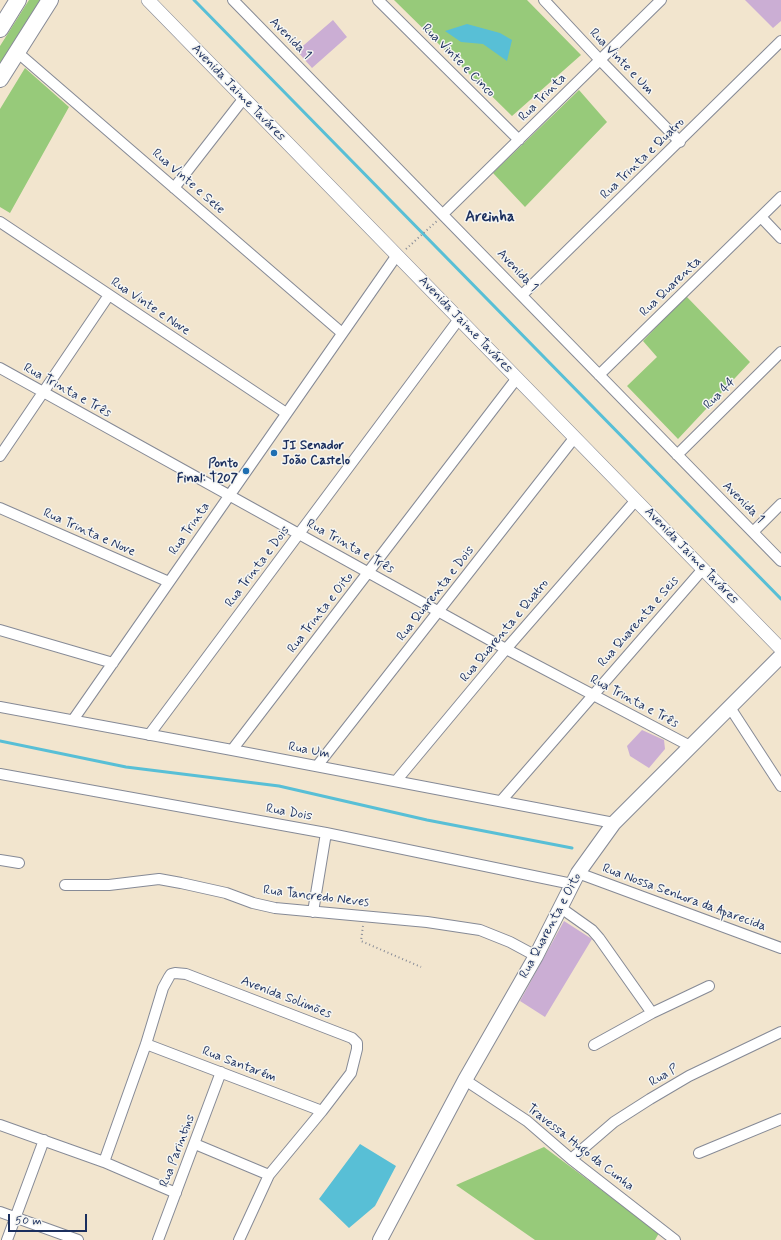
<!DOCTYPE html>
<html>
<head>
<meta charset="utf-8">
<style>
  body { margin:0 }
  #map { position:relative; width:781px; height:1240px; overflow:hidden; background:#f2e5ce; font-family:Mynerve,sans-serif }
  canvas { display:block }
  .scale { position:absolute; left:8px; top:1214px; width:79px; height:18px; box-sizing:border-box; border:2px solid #1b2f5e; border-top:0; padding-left:5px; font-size:12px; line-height:14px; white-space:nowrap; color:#1b2f5e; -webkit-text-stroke:3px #f6f6f2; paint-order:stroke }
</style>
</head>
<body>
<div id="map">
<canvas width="781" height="1240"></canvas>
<div class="scale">50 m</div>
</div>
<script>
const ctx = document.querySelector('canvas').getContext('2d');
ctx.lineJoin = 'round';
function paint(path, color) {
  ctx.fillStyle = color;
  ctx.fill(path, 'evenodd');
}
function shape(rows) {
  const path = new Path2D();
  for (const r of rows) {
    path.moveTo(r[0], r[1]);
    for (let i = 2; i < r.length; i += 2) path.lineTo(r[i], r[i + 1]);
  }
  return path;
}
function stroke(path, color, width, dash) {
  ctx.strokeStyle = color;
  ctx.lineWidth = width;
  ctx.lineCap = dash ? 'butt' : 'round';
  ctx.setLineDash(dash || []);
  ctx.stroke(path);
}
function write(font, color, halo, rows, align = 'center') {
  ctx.font = font + ' Mynerve,sans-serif';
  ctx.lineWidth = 3;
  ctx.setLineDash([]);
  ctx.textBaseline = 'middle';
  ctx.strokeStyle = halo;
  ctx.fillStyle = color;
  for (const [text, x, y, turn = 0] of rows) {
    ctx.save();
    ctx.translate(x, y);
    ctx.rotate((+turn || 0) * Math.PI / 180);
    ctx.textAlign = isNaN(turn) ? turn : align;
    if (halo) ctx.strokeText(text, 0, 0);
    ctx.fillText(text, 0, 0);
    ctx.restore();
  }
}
paint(shape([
  [29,0,41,0,0,65,0,46],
  [394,0,527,0,581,55,512,116],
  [25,68,69,107,10,213,0,207,0,109],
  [579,90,607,122,525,207,493,173],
  [686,296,750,362,678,439,627,386,657,357,643,341],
  [544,1147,659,1233,655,1240,535,1240,456,1185]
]), '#97ca7a');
paint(shape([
  [467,24,500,33,512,40,507,61,483,44,461,42,445,31],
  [360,1144,396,1166,375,1206,349,1228,319,1199]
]), '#58bfd6');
stroke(shape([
  [194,0,781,599],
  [0,741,126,767,279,786,427,820,572,848]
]), '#58bfd6', 3);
paint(shape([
  [745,0,781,0,781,21,773,28],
  [333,20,347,37,312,68,297,51],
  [642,730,664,740,665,749,649,768,630,756,627,746],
  [564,921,592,939,545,1017,520,1001]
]), '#cbaed4');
const minor = shape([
  [233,0,781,561],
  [378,0,519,140],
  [544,0,600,60,680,142],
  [17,52,342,333],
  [174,188,244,98],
  [443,214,661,0],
  [761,217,781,238],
  [0,222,286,413],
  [522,295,781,41],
  [0,368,506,649,690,746],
  [599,375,781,197],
  [677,455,781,352],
  [0,456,109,295],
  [0,508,169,582],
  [753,532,781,504],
  [0,630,113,663],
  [729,706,781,786],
  [0,707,232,750,614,823],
  [73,720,397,255],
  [149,735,459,319],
  [232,750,517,378],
  [317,766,575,437],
  [0,774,326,833,572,884],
  [396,781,506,649,636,500],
  [501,801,703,569],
  [0,860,19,863],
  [578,873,781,948],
  [65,885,109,885,159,879,181,883,226,893,253,903,275,908,427,922,480,930,510,942,536,956],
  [561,908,592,930,599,938,652,1013],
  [313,912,326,833],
  [146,1044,322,1111],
  [594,1045,652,1013,709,986],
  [465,1080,527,1121,571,1159,675,1240],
  [0,1125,104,1162,176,1193],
  [195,1144,269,1175],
  [699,1153,781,1119],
  [571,1159,614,1122,650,1099,689,1076,781,1032],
  [104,1162,146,1044,163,988,169,977,171,974,175,973,186,974,352,1038,357,1043,357,1049,351,1073,322,1111,269,1175,239,1240],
  [0,1212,78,1240],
  [7,1240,44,1140],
  [158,1240,221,1072]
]);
const tertiary = shape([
  [148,0,781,649]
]);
const secondary = shape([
  [380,1240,465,1080,536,956,578,873,614,823,781,656]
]);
const primary = shape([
  [0,29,18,0],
  [0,79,50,0]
]);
stroke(minor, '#868a96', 12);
stroke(tertiary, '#868a96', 14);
stroke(secondary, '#868a96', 16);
stroke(primary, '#868a96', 18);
stroke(shape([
  [406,249,437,221],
  [363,926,361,941,421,967]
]), '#868a96', 2, [1, 3]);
stroke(minor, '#fff', 10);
stroke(tertiary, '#fff', 13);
stroke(secondary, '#fff', 14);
stroke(primary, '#fff', 16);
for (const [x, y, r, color] of [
  [274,453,4,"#1f6fb2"],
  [246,471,4,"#1f6fb2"]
]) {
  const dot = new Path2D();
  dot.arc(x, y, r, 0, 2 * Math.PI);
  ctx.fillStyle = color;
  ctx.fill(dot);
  stroke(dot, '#f6f6f2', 1.5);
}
write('13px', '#1b2f5e', '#f6f6f2', [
  ["Avenida 1",290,39,45],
  ["Rua Vinte e Cinco",458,61,45],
  ["Rua Vinte e Um",621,62,46],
  ["Avenida Jaime Taváres",238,93,46],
  ["Rua Trinta",543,98,-45],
  ["Rua Trinta e Quatro",643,159,-44],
  ["Rua Vinte e Sete",188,182,41],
  ["Avenida 1",517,271,46],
  ["Rua Quarenta",671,287,-44],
  ["Rua Vinte e Nove",150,307,34],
  ["Avenida Jaime Taváres",465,325,46],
  ["Rua Trinta e Três",67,391,29],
  ["Rua 44",720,394,-45],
  ["Avenida 1",743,503,45],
  ["Rua Trinta",190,529,-55],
  ["Rua Trinta e Nove",89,533,24],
  ["Rua Trinta e Três",350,547,29],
  ["Avenida Jaime Taváres",691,556,46],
  ["Rua Trinta e Dois",258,567,-53],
  ["Rua Quarenta e Dois",436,594,-52],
  ["Rua Trinta e Oito",321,613,-52],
  ["Rua Quarenta e Seis",639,622,-49],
  ["Rua Quarenta e Quatro",505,631,-50],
  ["Rua Trinta e Três",634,702,28],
  ["Rua Um",309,751,11],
  ["Rua Dois",289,813,10],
  ["Rua Tancredo Neves",316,897,7],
  ["Rua Nossa Senhora da Aparecida",684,898,20],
  ["Rua Quarenta e Oito",551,926,-62],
  ["Avenida Solimões",286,998,21],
  ["Rua Santarém",239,1065,21],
  ["Rua P",664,1076,-30],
  ["Travessa Hugo da Cunha",580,1148,38],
  ["Rua Parintins",178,1151,-69]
]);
write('bold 13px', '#1b2f5e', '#f6f6f2', [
  ["JI Senador",282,446],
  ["João Castelo",282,461],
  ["Ponto",238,464,"right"],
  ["Final: T207",238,479,"right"]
], 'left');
write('bold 15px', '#1b2f5e', '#f6f6f2', [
  ["Areinha",490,218]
]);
</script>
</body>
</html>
